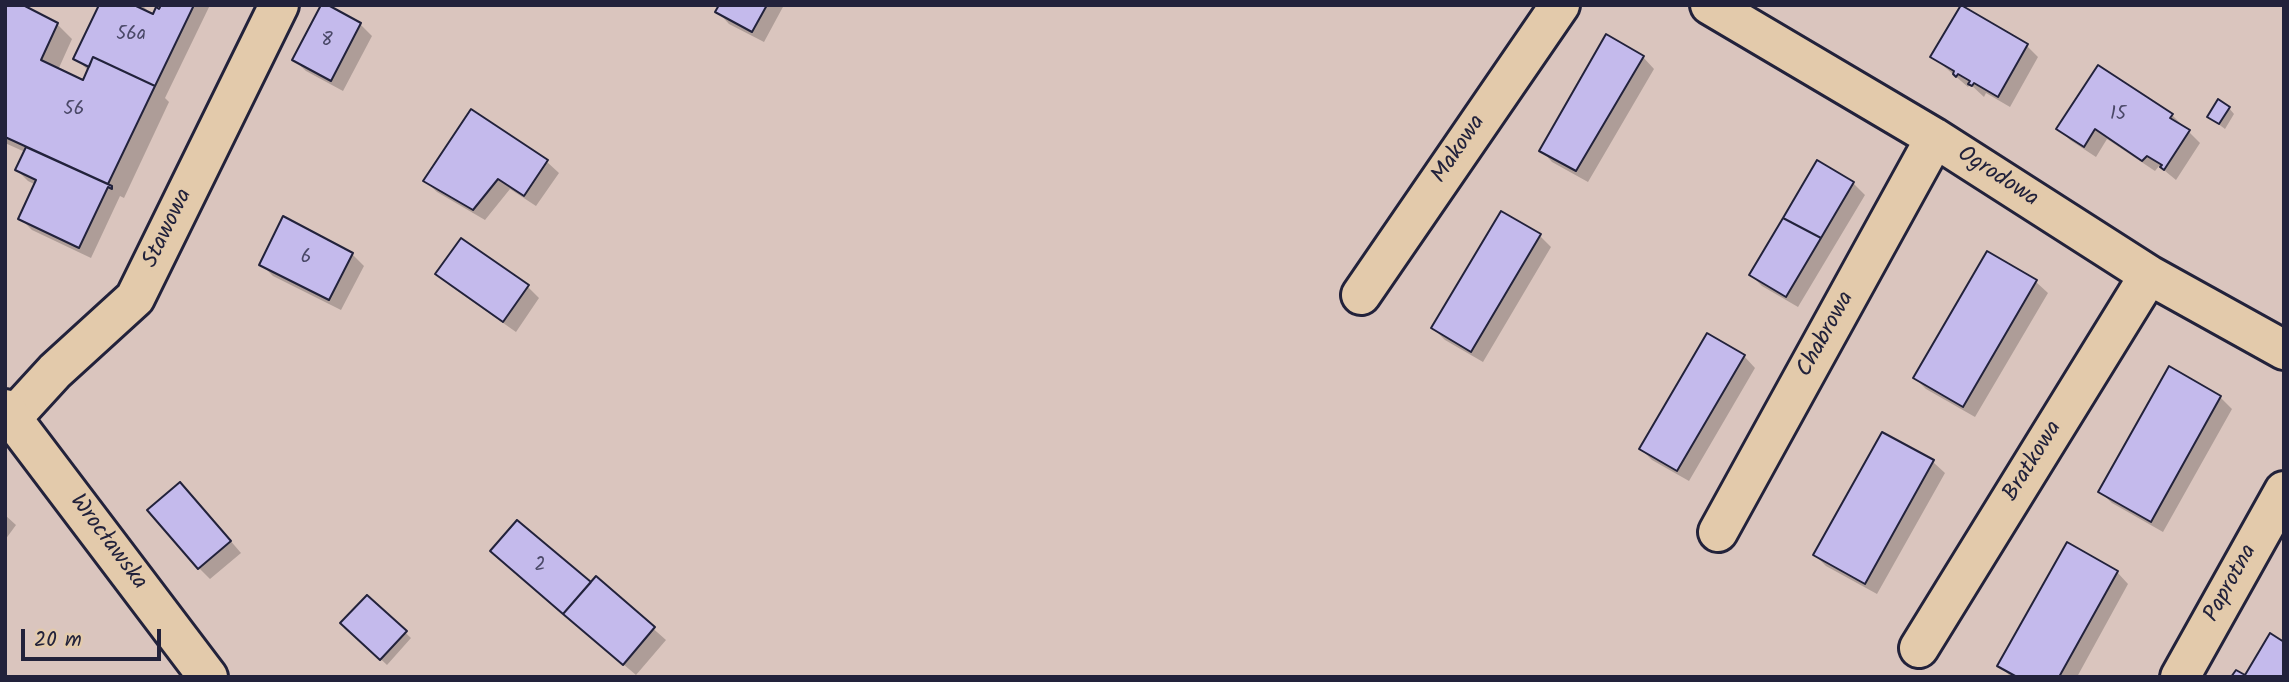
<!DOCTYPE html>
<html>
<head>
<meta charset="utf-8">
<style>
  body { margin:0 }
  #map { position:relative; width:2289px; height:682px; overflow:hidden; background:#dac5be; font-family:Kalam,sans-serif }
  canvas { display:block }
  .frame { position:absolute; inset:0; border:7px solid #22223b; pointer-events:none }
  .scale { position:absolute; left:21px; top:629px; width:140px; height:32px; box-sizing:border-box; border:4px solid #22223b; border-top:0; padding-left:9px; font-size:21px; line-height:24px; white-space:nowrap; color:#22223b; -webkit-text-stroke:5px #e3caab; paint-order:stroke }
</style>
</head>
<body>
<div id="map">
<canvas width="2289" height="682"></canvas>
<div class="frame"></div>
<div class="scale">20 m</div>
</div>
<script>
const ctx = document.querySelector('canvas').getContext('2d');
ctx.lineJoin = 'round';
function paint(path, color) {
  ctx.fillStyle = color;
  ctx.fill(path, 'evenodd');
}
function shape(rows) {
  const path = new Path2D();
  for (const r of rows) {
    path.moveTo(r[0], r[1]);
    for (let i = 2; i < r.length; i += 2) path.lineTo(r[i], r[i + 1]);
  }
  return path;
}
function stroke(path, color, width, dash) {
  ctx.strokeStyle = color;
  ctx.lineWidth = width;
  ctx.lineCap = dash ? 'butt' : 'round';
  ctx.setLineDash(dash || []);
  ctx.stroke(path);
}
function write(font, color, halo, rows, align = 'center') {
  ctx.font = font + ' Kalam,sans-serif';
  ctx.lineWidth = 7;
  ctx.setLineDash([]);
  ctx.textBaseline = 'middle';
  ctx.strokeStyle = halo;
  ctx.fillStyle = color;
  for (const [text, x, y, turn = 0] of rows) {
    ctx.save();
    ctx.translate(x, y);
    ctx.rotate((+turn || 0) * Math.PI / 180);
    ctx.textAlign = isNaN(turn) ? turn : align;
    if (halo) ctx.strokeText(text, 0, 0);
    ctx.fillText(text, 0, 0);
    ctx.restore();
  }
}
paint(shape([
  [5,5,57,24,72,39,58,70,84,82,89,71,75,58,101,5,142,5,154,17,163,5,210,5,165,98,169,102,124,198,120,196,91,258,32,230,20,218,36,185,28,181,17,170,25,152,5,143],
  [721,5,784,5,764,42,729,24,718,12],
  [360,24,372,36,343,91,306,71,294,60],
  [2027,46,2038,57,2010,107,1986,93,1984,97,1970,84,1968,87,1933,57],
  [1643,57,1654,69,1588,182,1552,162,1541,150],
  [2229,108,2234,114,2225,129,2209,117],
  [471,111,547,162,559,173,536,206,510,189,485,220,437,192,425,181],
  [2172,115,2200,143,2176,180,2159,166,2155,171,2107,139,2096,157,2070,140,2059,129],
  [1853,183,1865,195,1798,307,1762,286,1751,275],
  [1540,236,1551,247,1483,362,1445,340,1433,328],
  [1988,253,2036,282,2048,293,1975,417,1926,389,1915,378],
  [352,254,364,266,341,310,273,276,261,264],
  [438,274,527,286,539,298,516,332,449,285],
  [1744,356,1755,368,1689,481,1652,460,1641,449],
  [2220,397,2232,409,2163,532,2112,503,2100,492],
  [1883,434,1933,462,1945,473,1877,594,1826,566,1815,555],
  [191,495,241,553,210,579,199,568],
  [5,515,16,525,5,540],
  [504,563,591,585,596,578,666,640,636,675],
  [2117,572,2128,584,2077,677,2011,677,1999,665],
  [368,597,411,638,387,665,343,623]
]), '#0003');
const building = shape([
  [5,5,23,5,58,23,41,60,83,80,93,57,155,86,108,184,5,137,5,5],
  [99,5,134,5,153,14,156,7,159,9,161,5,194,5,155,86,93,57,89,67,73,59,99,5],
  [321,5,328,5,361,23,331,81,292,60,321,5],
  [719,5,767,5,752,32,715,12,719,5],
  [1961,5,2028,44,1998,97,1974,83,1972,86,1968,84,1970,81,1958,74,1956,77,1953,74,1954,71,1930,57,1961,5],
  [1606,34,1644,56,1576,171,1539,151,1606,34],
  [2098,65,2173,114,2170,118,2190,130,2164,170,2160,167,2162,165,2147,156,2142,161,2095,129,2084,147,2056,129,2098,65],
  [2218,99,2230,107,2219,124,2207,117,2218,99],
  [471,109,548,160,524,196,498,179,473,210,423,181,471,109],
  [26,147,112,186,112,189,108,187,79,248,18,219,36,180,15,170,26,147],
  [1817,160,1854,182,1821,238,1783,218,1817,160],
  [1501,211,1541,234,1471,352,1431,328,1501,211],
  [283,216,353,253,329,300,259,265,283,216],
  [1783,218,1821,238,1786,297,1749,275,1783,218],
  [461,238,529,285,503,322,435,274,461,238],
  [1987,251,2037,280,1963,407,1913,378,1987,251],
  [1707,333,1745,355,1677,471,1639,449,1707,333],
  [2169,366,2221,396,2151,522,2098,492,2169,366],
  [1882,432,1934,460,1865,584,1813,555,1882,432],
  [180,482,231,541,198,569,147,510,180,482],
  [517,520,591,582,563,614,490,551,517,520],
  [2067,542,2118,571,2059,677,2017,677,1997,666,2067,542],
  [596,576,655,627,623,665,563,614,596,576],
  [367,595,407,631,380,660,340,623,367,595],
  [2270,633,2284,642,2284,677,2231,677,2236,670,2245,675,2270,633]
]);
paint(building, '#c4baec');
stroke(building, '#22223b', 2);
const street = shape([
  [1710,5,1935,138,2149,275,2284,350],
  [1361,295,1560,5],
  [12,418,55,371,135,298,279,5],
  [1718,532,1935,138],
  [1919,648,2149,275],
  [2180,677,2284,491]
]);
const secondary = shape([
  [5,409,208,677]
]);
stroke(street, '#22223b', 44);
stroke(secondary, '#22223b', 44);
stroke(street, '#e3caab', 38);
stroke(secondary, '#e3caab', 38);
write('19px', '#4a4867', null, [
  ["56a",131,36],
  ["8",327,42],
  ["56",74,111],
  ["15",2118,116],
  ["6",306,259],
  ["2",540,567]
]);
write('23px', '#22223b', '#e3caab', [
  ["Makowa",1460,150,-56],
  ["Ogrodowa",1997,178,33],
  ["Stawowa",169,229,-64],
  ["Chabrowa",1827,335,-61],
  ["Bratkowa",2034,462,-58],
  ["Wrocławska",107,543,53],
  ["Paprotna",2232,584,-61]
]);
</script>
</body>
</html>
